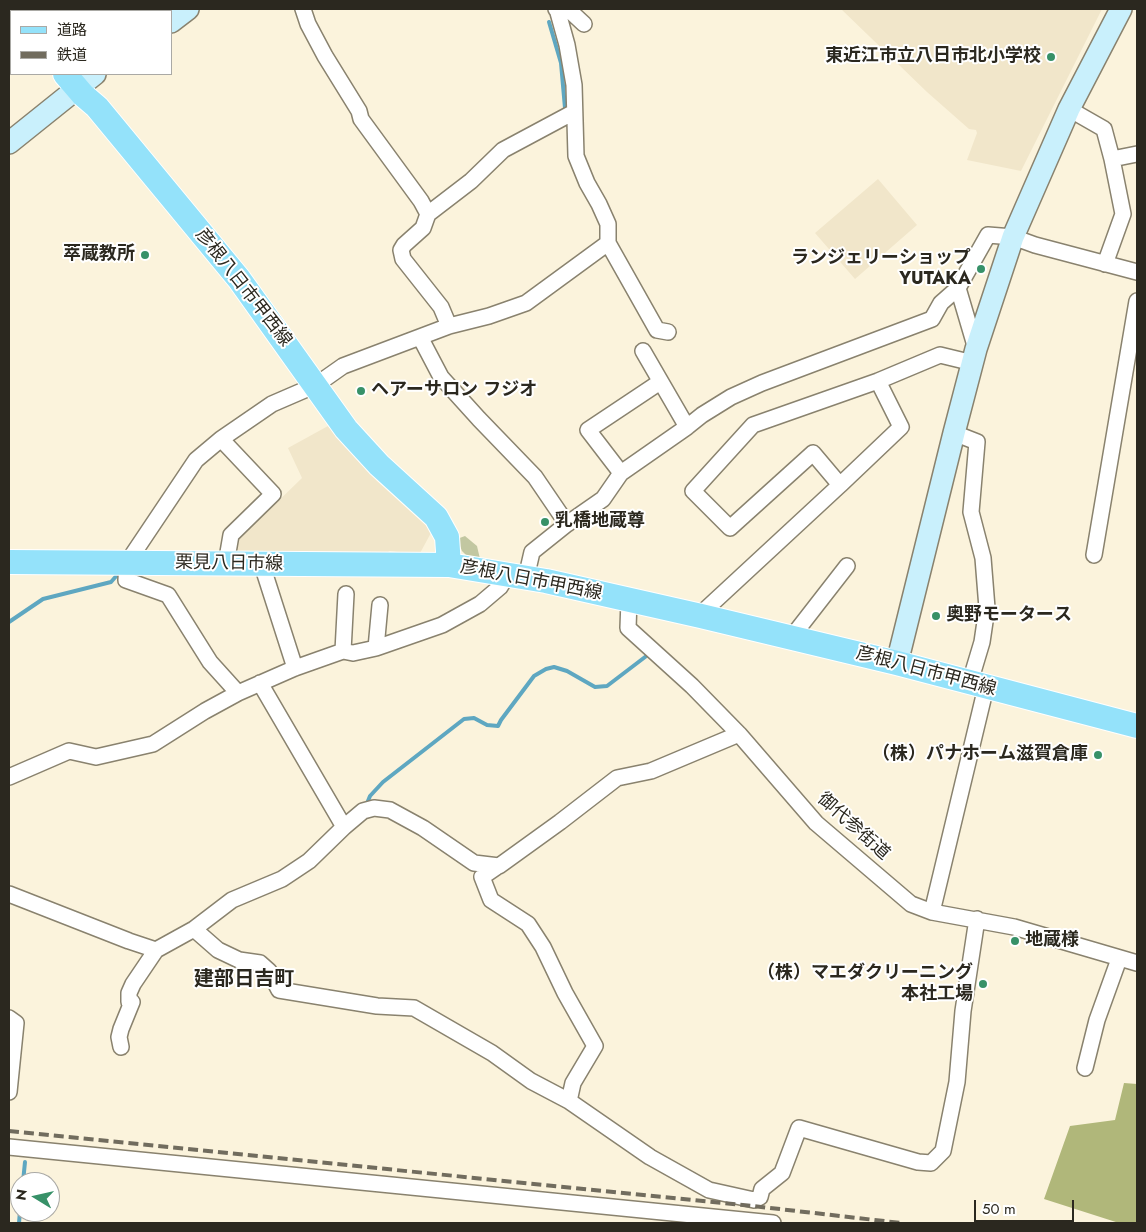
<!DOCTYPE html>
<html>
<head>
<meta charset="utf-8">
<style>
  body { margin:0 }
  #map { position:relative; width:1146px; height:1232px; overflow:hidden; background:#fbf3dc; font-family:Jost,"Noto Sans JP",sans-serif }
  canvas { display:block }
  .frame { position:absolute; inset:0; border:10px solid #2b281f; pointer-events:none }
  .legend { position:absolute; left:10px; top:10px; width:162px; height:65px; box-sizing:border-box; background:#fff; border:1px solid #aaa9a5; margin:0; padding:6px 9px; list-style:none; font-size:15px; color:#2b281f }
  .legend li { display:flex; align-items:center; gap:10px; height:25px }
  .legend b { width:25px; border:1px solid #aaa9a5 }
  .north { position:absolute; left:10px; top:1172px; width:50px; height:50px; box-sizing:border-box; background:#fff; border:1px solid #aaa9a5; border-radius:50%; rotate:279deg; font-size:14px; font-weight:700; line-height:20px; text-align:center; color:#2b281f }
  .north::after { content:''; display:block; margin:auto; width:18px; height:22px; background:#379168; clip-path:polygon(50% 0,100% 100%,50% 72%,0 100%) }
  .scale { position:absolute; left:974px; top:1200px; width:100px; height:22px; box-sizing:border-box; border:2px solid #2b281f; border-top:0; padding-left:6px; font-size:15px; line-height:18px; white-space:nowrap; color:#2b281f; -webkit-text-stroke:4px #fff; paint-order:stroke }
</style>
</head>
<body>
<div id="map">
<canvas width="1146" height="1232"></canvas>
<div class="frame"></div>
<ul class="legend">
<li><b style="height:6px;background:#94e2fa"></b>道路</li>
<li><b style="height:6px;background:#716c5e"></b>鉄道</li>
</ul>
<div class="north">N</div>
<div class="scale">50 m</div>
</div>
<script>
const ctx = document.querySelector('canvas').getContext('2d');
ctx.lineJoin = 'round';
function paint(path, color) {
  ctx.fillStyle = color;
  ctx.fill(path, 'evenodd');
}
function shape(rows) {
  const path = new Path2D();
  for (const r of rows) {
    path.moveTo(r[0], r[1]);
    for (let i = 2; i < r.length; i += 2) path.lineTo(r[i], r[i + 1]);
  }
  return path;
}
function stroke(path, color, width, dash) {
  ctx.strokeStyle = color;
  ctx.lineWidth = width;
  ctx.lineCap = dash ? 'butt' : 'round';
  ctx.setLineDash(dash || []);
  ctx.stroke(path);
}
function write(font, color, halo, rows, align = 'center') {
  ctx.font = font + ' Jost,"Noto Sans JP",sans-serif';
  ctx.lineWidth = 4;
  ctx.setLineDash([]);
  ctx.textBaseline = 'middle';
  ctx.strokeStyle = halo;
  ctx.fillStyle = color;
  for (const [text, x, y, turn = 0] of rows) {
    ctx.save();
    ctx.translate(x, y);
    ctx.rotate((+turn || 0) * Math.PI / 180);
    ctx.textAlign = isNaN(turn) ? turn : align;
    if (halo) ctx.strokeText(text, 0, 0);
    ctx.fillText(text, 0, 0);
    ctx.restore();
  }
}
paint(shape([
  [841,9,1102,9,1021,171,967,160,974,141,977,133,976,130,969,129,927,92],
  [878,179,917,225,855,279,815,233],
  [328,426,377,481,432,531,419,555,390,551,376,558,241,556,234,544,302,478,288,448]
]), '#f1e6ca');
paint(shape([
  [465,536,477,546,480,559,470,559,462,551,457,539]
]), '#c2c7a1');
paint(shape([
  [1124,1083,1137,1084,1137,1223,1119,1223,1044,1199,1070,1126,1115,1120]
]), '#b0b77a');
stroke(shape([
  [113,11,116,9],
  [549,22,561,63,565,108],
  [9,622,43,599,111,582,118,574],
  [366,806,370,796,383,782,464,719,474,718,487,725,498,726,501,720,534,676,546,669,554,667,567,671,595,687,607,686,649,654],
  [23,1182,25,1162],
  [19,1223,20,1211]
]), '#5ea7c1', 4);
const street = shape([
  [303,9,308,24,325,56,359,111,361,119,421,201,428,214,423,228,404,245,401,250,403,259,441,307,449,326],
  [556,9,570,11,584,24],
  [1069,109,1104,129,1112,159,1123,214,1105,264],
  [1112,159,1137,154],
  [428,214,471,181,503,150,574,112],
  [608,243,657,330,668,332],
  [420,337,441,377,479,419,535,477,567,524],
  [976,349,958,288,988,235,1013,237,1035,245,1137,272],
  [643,351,687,427],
  [954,433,977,442,971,512,983,558,987,608,982,642,970,682],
  [221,439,273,494,231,535,226,564],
  [621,473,588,430,660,382],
  [840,485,901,427,878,381],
  [1094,555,1137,301],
  [262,565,295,668],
  [526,578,532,552,567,524,603,499,621,473,687,427,702,415,731,397,762,383,932,319,941,303,958,288],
  [629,600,628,628,692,686,739,734,816,823,911,904,932,912,1014,927,1137,963],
  [701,616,705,610,840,485,813,453,730,528,693,491,753,425,878,381,940,355,973,363],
  [791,638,847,566],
  [376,648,380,605],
  [343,651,346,594],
  [260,683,344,827],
  [238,693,210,662,168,595,126,580,127,563,196,460,221,439,272,404,316,385,343,366,449,326,489,316,526,303,608,243,608,224,599,204,587,183,576,156,574,85,567,45,557,9],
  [9,777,69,751,96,757,153,744,205,711,238,693,295,668,343,651,353,653,376,648,442,625,480,604,500,587,508,574],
  [9,894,129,941,156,950,194,929,232,900,282,879,309,861,344,827,363,811,374,808,390,810,423,828,474,863,499,866,560,822,617,778,651,771,739,734],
  [932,912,986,687],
  [194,929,218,950,239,960,260,963,269,971,279,990,377,1006,414,1008,492,1053,531,1081,569,1101,573,1083,595,1046,565,993,543,947,528,924,491,900,482,877,498,866],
  [9,1018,16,1023,9,1092],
  [121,1047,119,1037,121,1029,132,1002,129,1002,129,993,133,984,156,950],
  [1085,1068,1097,1020,1119,959],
  [569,1101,650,1157,709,1190,754,1200,760,1197,762,1189,782,1173,799,1128,918,1162,931,1163,943,1151,957,1082,963,1011,977,919],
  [9,1147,773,1223]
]);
const secondary = shape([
  [171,22,188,9],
  [9,143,95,74],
  [897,663,954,433,976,349,1013,237,1069,109,1121,9]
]);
const primary = shape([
  [9,11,11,14],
  [65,74,83,95,97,107,239,279,346,429,379,465,436,517,447,537,449,565],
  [9,562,449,565,546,581,701,616,897,663,1137,726]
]);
stroke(street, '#89826e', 18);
stroke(secondary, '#89826e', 24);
stroke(primary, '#fff', 26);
stroke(street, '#fff', 15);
stroke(secondary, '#c9f0fc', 21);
stroke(primary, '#94e2fa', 24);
stroke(shape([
  [9,1131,753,1206,901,1223]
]), '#716c5e', 4, [10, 5]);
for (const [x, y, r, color] of [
  [1051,57,5,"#379168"],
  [145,255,5,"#379168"],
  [981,269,5,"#379168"],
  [361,391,5,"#379168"],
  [545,522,5,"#379168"],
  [936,616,5,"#379168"],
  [1098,755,5,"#379168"],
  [1015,941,5,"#379168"],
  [983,984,5,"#379168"]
]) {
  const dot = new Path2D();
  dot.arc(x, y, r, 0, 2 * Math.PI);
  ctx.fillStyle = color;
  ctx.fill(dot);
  stroke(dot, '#fff', 2);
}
write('bold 18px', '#2b281f', '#fff', [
  ["東近江市立八日市北小学校",1041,57],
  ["萃蔵教所",135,255],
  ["ランジェリーショップ",971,259],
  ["YUTAKA",971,280],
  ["ヘアーサロン フジオ",371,391,"left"],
  ["乳橋地蔵尊",555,522,"left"],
  ["奥野モータース",946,616,"left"],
  ["（株）パナホーム滋賀倉庫",1088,755],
  ["地蔵様",1025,941,"left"],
  ["（株）マエダクリーニング",973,974],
  ["本社工場",973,995]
], 'right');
write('18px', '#2b281f', '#fff', [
  ["彦根八日市甲西線",243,288,52],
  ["栗見八日市線",229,564,1],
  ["彦根八日市甲西線",531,581,11],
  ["彦根八日市甲西線",926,672,15],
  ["御代参街道",853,827,42]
]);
write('bold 20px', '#2b281f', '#fff', [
  ["建部日吉町",244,980]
]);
</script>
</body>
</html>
